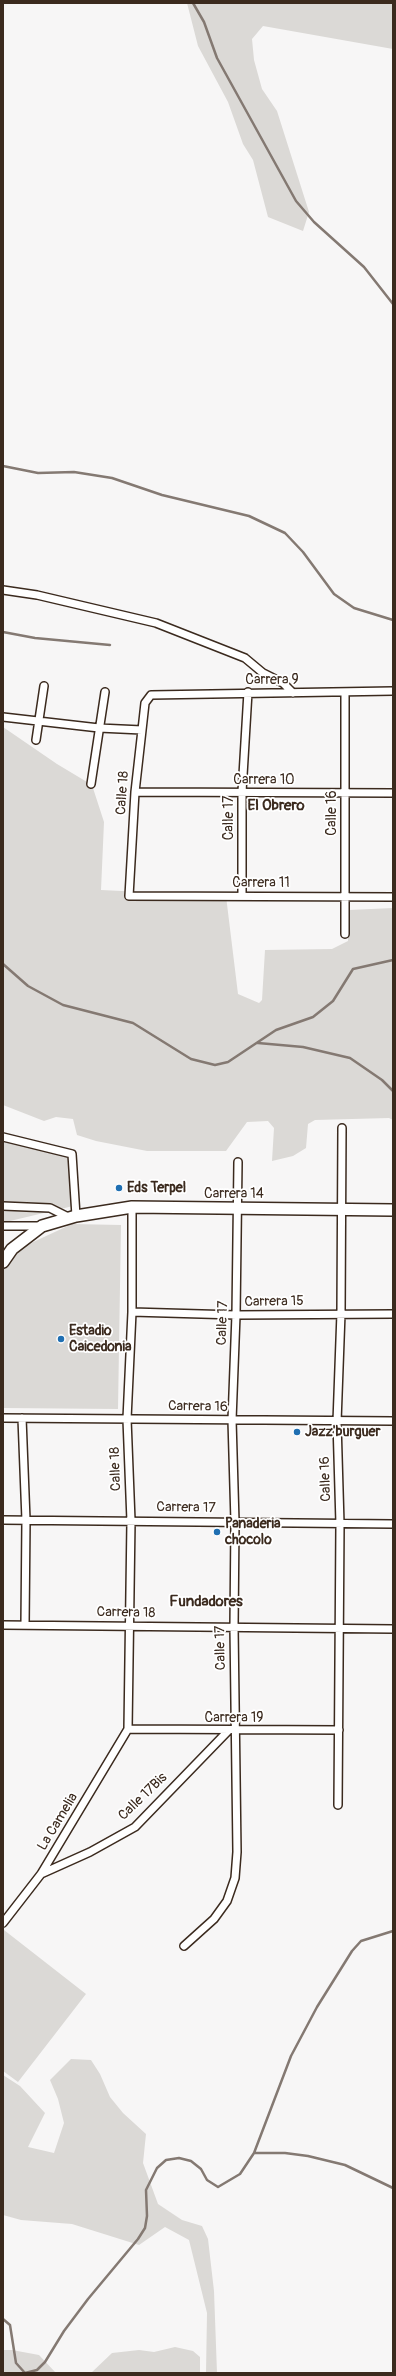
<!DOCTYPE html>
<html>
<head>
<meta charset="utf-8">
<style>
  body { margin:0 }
  #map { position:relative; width:396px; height:2376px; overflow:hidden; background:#f7f6f6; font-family:Pangolin,sans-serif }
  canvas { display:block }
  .frame { position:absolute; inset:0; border:4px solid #3b2a1e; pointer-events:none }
</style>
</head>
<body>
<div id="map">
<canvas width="396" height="2376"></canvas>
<div class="frame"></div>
</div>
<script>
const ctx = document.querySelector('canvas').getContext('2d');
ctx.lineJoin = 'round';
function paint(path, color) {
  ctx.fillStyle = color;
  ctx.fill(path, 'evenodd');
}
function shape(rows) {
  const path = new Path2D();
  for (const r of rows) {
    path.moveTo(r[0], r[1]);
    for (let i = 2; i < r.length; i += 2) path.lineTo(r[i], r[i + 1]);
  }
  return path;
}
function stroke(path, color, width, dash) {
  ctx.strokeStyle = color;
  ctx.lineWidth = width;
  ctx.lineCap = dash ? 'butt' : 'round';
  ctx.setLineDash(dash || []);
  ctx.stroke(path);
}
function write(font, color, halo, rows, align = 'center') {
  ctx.font = font + ' Pangolin,sans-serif';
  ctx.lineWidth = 3.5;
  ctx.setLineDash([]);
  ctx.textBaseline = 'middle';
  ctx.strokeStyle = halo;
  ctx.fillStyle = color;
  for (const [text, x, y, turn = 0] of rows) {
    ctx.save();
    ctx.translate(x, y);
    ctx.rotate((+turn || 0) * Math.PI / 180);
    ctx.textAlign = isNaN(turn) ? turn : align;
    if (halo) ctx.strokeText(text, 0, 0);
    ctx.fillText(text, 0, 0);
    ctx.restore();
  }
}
paint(shape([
  [187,3,393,3,393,49,263,26,252,39,254,60,262,89,277,111,309,212,303,231,268,217,253,160,243,144,228,102,198,46],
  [3,727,57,764,92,785,104,822,101,890,226,896,238,994,259,1003,262,1000,265,950,332,949,348,941,349,910,393,908,393,1120,389,1118,315,1120,308,1124,306,1148,293,1156,272,1161,274,1128,268,1121,247,1122,226,1151,147,1151,96,1141,77,1135,73,1119,56,1117,44,1121,3,1105],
  [3,1140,69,1155,73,1206,10,1221,3,1227],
  [72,1224,121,1225,118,1409,3,1408,3,1270,16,1250],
  [4,1930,86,1994,18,2082,3,2071],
  [71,2059,91,2060,100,2074,110,2097,123,2113,146,2134,143,2163,158,2204,182,2220,202,2226,208,2239,214,2291,217,2373,206,2373,207,2313,189,2240,165,2227,139,2245,72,2224,21,2220,3,2215,3,2075,20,2086,45,2113,28,2147,54,2153,64,2123,58,2099,50,2080],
  [175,2347,193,2351,200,2357,200,2373,91,2373,112,2353,139,2350,154,2352],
  [3,2350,12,2350,39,2355,56,2373,3,2373]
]), '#dbd9d6');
stroke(shape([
  [193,3,204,22,217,58,296,201,314,222,364,267,393,304],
  [3,466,38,473,74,472,112,478,162,495,249,516,285,533,303,552,334,594,354,608,393,620],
  [3,632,35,638,110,645],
  [3,964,28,986,63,1005,133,1023,191,1059,215,1065,228,1062,276,1030,313,1017,333,1001,353,969,393,960],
  [258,1043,303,1047,350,1058,382,1080,393,1091],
  [254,2153,285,2153,308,2156,345,2165,393,2188],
  [3,2319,10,2325,16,2363,25,2373,37,2370,45,2362,64,2331,88,2299,138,2239,145,2228,147,2216,146,2190,157,2168,166,2160,179,2158,191,2161,201,2169,207,2180,218,2187,240,2174,254,2153,291,2056,317,2007,352,1951,361,1941,393,1931]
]), '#847972', 2.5);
const street = shape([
  [3,590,37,595,156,623,245,658,263,673,283,683,293,693],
  [393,691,151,695,145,703,142,730,135,792,129,896,393,897],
  [3,717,99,728,142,730],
  [36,740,44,686],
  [91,784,105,692],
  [135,792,393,793],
  [242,896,242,792,248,692],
  [345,934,345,692],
  [3,1137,72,1154,76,1216],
  [3,1206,50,1208,70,1218],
  [3,1226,42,1226],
  [132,1312,236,1315,393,1314],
  [3,1418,393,1421],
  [22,1418,26,1520,25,1625],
  [3,1520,393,1524],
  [3,1625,393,1629],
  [128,1729,131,1521,127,1419,132,1312,132,1207],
  [128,1729,339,1730],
  [338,1805,340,1524,337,1422,341,1313,342,1128],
  [41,1874,90,1852,135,1827,228,1731],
  [3,1923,41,1874,128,1729],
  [184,1946,214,1919,227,1901,235,1878,237,1852,234,1627,235,1522,232,1420,236,1315,238,1162]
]);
const secondary = shape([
  [3,1262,12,1249,42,1226,76,1216,132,1207,393,1210]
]);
stroke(street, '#3b2a1e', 10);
stroke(secondary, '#3b2a1e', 14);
stroke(street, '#fff', 7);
stroke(secondary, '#fff', 11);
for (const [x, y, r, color] of [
  [119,1188,4,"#1f6fb2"],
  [61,1339,4,"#1f6fb2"],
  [297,1432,4,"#1f6fb2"],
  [217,1532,4,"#1f6fb2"]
]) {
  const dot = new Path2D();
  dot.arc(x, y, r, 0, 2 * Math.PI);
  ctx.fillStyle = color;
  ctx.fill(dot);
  stroke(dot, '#fff', 1.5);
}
write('14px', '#3b2a1e', '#fff', [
  ["Carrera 9",272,680],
  ["Carrera 10",264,780],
  ["Calle 18",123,793,-86],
  ["Calle 16",332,813,-90],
  ["Calle 17",229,818,-90],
  ["Carrera 11",261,883],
  ["Carrera 14",234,1194],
  ["Carrera 15",274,1302,-1],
  ["Calle 17",223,1323,-88],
  ["Carrera 16",198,1407,1],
  ["Calle 18",116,1469,-92],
  ["Calle 16",326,1479,-92],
  ["Carrera 17",186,1508,1],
  ["Carrera 18",126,1613,1],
  ["Calle 17",221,1648,-91],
  ["Carrera 19",234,1718],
  ["Calle 17Bis",143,1797,-44],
  ["La Camelia",58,1822,-59]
]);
write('bold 14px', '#3b2a1e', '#fff', [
  ["Eds Terpel",127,1188],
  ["Estadio",69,1331],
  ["Caicedonia",69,1347],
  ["Jazz'burguer",305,1432],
  ["Panaderia",225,1524],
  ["chocolo",225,1540]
], 'left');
write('bold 15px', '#3b2a1e', '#fff', [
  ["El Obrero",276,806],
  ["Fundadores",206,1602]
]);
</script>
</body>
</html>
